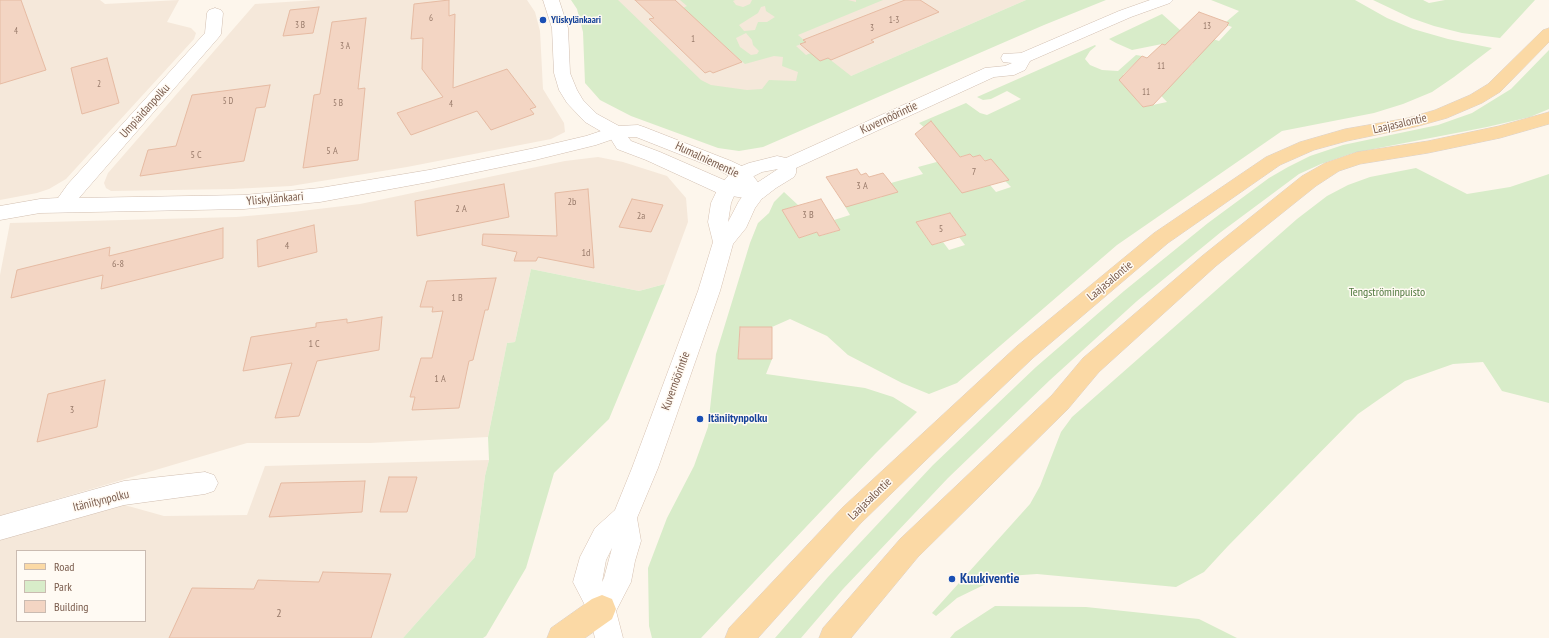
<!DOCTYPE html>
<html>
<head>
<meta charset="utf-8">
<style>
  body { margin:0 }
  #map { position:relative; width:1549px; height:638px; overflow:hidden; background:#fdf6ec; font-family:"PT Sans Narrow",sans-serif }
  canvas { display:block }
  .legend { position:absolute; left:16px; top:550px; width:130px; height:72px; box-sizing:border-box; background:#fffaf3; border:1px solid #cabbb1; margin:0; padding:5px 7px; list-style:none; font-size:12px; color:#7a5c4d }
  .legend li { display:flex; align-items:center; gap:8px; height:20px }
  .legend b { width:20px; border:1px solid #cabbb1 }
</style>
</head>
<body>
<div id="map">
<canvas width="1549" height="638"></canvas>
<ul class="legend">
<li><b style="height:5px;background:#fbd9a5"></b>Road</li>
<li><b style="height:11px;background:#d8ecc9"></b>Park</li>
<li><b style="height:11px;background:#f3d5c3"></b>Building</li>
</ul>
</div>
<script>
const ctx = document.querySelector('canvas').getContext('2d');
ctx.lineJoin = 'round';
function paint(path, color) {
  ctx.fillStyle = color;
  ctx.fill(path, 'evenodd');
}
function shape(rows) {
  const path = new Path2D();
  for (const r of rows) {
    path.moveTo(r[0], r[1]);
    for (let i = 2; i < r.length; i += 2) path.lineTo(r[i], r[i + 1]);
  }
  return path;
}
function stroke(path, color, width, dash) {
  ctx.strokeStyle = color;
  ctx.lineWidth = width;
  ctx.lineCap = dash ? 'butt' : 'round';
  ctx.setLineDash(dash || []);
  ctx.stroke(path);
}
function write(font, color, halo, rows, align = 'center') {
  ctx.font = font + ' "PT Sans Narrow",sans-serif';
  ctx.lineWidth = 3;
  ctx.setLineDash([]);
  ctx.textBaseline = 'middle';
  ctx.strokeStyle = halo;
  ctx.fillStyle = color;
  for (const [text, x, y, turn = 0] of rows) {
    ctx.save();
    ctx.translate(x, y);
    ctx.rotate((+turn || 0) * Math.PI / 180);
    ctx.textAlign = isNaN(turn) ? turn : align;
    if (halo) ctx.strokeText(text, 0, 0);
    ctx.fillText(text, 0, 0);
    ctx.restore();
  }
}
paint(shape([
  [0,0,100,0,105,4,179,0,167,22,191,28,196,33,194,39,66,179,49,189,37,193,0,200],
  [317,0,527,0,535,12,540,31,543,89,564,123,565,132,551,139,407,167,291,186,233,189,111,191,106,188,104,183,108,173,255,4],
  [583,0,1026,0,796,100,662,80],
  [598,157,623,162,667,176,686,198,688,222,665,284,639,291,531,269,515,342,507,343,488,437,370,443,247,443,0,516,0,275,10,223,236,217,293,212,360,204,565,161],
  [489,460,485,476,475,557,403,638,0,638,0,540,121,504,164,516,247,515,265,466],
  [17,551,145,551,145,621,17,621]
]), '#f5e8da');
paint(shape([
  [571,0,618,0,701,80,711,85,747,90,762,89,769,80,796,81,798,72,782,66,783,57,774,56,745,64,683,8,687,6,680,0,735,0,733,1,736,5,743,7,750,4,752,0,848,0,856,2,856,0,883,0,798,35,806,42,796,46,806,55,811,53,820,61,828,58,851,76,1026,0,1106,0,1044,25,763,147,739,151,718,148,631,116,600,100,585,83,583,32,577,9],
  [765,6,766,11,775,17,767,22,758,22,755,30,744,31,739,25,758,13,761,7],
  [746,33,752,40,753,45,759,51,757,54,751,55,740,47,736,38],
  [1211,0,1355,0,1387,18,1413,29,1448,39,1492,48,1454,77,1432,92,1403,104,1374,113,1282,131,1117,245,957,383,929,394,902,383,848,355,827,336,790,319,772,327,740,327,738,359,772,359,766,374,865,388,893,397,917,412,875,454,701,638,652,638,649,626,648,568,667,518,694,466,708,427,716,354,750,243,758,223,769,213,774,202,784,192,798,205,783,210,799,238,817,232,820,236,840,230,834,220,850,215,843,203,861,198,863,202,882,197,891,183,923,174,918,167,959,156,919,123,966,103,980,113,987,115,1021,99,1007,91,991,99,983,100,977,97,1095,45,1096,46,1090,51,1085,59,1090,65,1102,70,1118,71,1136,55,1142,56,1123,75,1135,81,1134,97,1143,107,1167,102,1151,85,1167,70,1181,75,1193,63,1188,54,1162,44,1132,50,1116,43,1109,39,1162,14,1180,30,1210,42,1213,39,1219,41,1232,27,1227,25,1229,23,1226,22,1239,11],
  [970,154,973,157,980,155,1011,187,996,192,990,185,977,189,955,158],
  [950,213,966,235,959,237,965,245,949,250,943,242,932,245,916,222],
  [1373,0,1423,0,1429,3,1445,0,1535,0,1500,38,1462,33,1434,26,1411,18],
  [1549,50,1549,109,1530,117,1487,127,1353,153,1321,164,1299,174,1221,232,1137,301,1050,380,948,478,843,589,801,638,775,638,828,577,933,465,1036,367,1124,291,1208,223,1269,178,1288,167,1310,156,1343,145,1438,125,1472,113,1511,89],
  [1416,168,1467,194,1510,187,1549,174,1549,403,1502,391,1483,362,1453,364,1405,381,1358,414,1228,546,1204,572,1176,587,1037,574,1008,576,992,581,957,598,936,616,932,613,1030,504,1040,486,1061,432,1072,417,1297,219,1327,196,1348,185,1370,177],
  [531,269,639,291,665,284,609,419,554,473,526,568,486,636,483,638,403,638,475,557,485,476,489,460,488,437,507,343,515,342],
  [995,606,1086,607,1199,619,1237,638,950,638,955,632]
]), '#d8ecc9');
const building = shape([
  [0,0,21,0,46,70,0,84,0,0],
  [449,0,449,16,455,14,453,88,507,69,536,107,530,109,534,114,491,130,477,111,411,135,397,113,443,97,422,69,423,38,411,39,414,4,449,0],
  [635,0,675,0,742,62,713,73,710,71,705,73,649,19,654,18,635,0],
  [905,0,920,0,939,12,871,40,874,42,831,60,828,58,820,61,800,44,806,42,803,40,905,0],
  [319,7,313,33,283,36,290,10,319,7],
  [1199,12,1229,23,1227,25,1228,25,1153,105,1143,107,1119,80,1142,56,1147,58,1162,44,1165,45,1199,12],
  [366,18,358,89,365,88,358,160,303,168,314,95,320,94,332,22,366,18],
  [107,58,119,103,82,114,71,68,107,58],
  [270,85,265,107,256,108,244,161,140,176,148,150,176,146,192,95,270,85],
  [931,121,960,157,970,154,973,157,980,155,985,161,991,159,1009,180,962,193,915,134,931,121],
  [857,169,861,175,866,173,869,177,883,173,898,192,846,207,826,177,857,169],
  [504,184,509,217,417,236,415,201,504,184],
  [588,189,594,268,538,257,536,261,514,261,517,252,482,245,483,234,557,236,555,193,588,189],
  [632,199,663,205,651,232,619,227,632,199],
  [821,199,840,230,819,236,817,232,799,238,782,210,821,199],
  [950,213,966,235,932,245,916,222,950,213],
  [314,225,317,252,258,267,257,240,314,225],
  [223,228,223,258,101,289,103,275,11,298,17,270,110,247,109,256,223,228],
  [496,278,488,310,485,310,473,360,469,361,459,408,412,410,415,397,410,397,421,358,432,358,443,311,432,312,433,307,420,307,427,281,496,278],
  [382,317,379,350,317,361,299,416,275,418,292,363,243,371,251,337,316,327,316,323,347,319,347,323,382,317],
  [740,327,772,327,772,359,738,359,740,327],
  [105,380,97,427,37,442,48,394,105,380],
  [389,477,417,477,407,512,380,512,389,477],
  [365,481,362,512,269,517,281,483,365,481],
  [323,572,391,574,371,638,169,638,192,588,254,589,258,580,319,582,323,572]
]);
paint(building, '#f3d5c3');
stroke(building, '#e6bba3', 1);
const minor = shape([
  [1150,0,1173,0,1170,3,1131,17,1030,61,1025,70,1014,75,994,77,796,168,796,173,794,177,776,188,763,198,756,200,749,198,746,193,749,188,778,169,762,172,748,179,734,194,727,196,720,194,717,189,734,169,749,163,777,156,786,158,985,68,1005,66,1012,63,1003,62,1001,58,1003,54,1021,53,1119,11,1150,0],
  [215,8,221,10,223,13,221,34,219,37,79,198,244,195,320,188,429,170,535,148,586,136,616,126,622,128,625,132,622,136,596,145,535,160,429,182,320,202,244,209,40,213,0,220,0,206,40,199,58,198,68,184,205,33,207,13,209,10,215,8],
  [205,472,214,475,218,483,214,491,205,494,124,505,0,540,0,516,124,481,205,472]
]);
const tertiary = shape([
  [543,0,559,0,568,28,570,73,577,90,583,100,597,114,619,126,638,125,644,127,731,161,748,169,766,193,763,198,756,200,720,194,646,160,617,149,609,136,585,122,567,103,559,90,554,73,552,28,543,0],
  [628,137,636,137,717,169,734,179,739,184,731,183,660,152,631,141,628,137]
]);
const secondary = shape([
  [727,182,734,184,737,189,731,203,728,222,739,201,749,188,756,186,763,188,766,193,755,208,746,228,733,244,720,291,658,468,637,518,641,541,635,561,631,582,616,611,623,638,595,638,589,613,573,582,580,557,595,528,615,510,632,468,698,291,713,242,708,222,711,203,720,184,727,182],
  [612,548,604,578,602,582,606,560,612,548]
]);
const primary = shape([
  [1549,28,1549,42,1500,92,1482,103,1447,118,1415,127,1347,141,1314,150,1280,165,1168,243,1033,358,957,430,861,523,758,638,725,638,729,628,843,507,1017,346,1154,233,1266,157,1300,142,1345,129,1408,118,1435,110,1470,95,1488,84,1543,30,1549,28],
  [1549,112,1549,124,1500,138,1428,153,1360,164,1339,171,1316,186,1216,266,1099,372,1068,409,918,557,851,638,819,638,823,628,900,539,1052,395,1083,358,1202,256,1302,176,1325,163,1357,152,1428,141,1499,126,1549,112],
  [602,595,612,599,616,609,612,619,585,638,547,638,551,628,592,599,602,595]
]);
stroke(minor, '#d1beb0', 1);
stroke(tertiary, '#d1beb0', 1);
stroke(secondary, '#d6c0b0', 1);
stroke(primary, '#dad1cd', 1);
paint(minor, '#fff');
paint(tertiary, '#fff');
paint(secondary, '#fff');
paint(primary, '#fbd9a5');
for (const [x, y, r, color] of [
  [543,20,4,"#1a4fb4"],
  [700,419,4,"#1a4fb4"],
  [952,579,4,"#1a4fb4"]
]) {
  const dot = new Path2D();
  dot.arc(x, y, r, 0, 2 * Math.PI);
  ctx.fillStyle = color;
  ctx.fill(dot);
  stroke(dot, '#fffaf3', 1.5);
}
write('9px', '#987a6a', null, [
  ["6",431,18],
  ["1-3",894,20],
  ["3 B",300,25],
  ["13",1207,26],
  ["3",872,28],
  ["4",16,31],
  ["1",693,39],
  ["3 A",345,46],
  ["11",1161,66],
  ["2",99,84],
  ["11",1146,92],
  ["5 D",228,101],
  ["5 B",338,103],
  ["4",451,104]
]);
write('bold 10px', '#164399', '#fffaf3', [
  ["Yliskylänkaari",551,20]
], 'left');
write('10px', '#987a6a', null, [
  ["5 A",332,151],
  ["5 C",196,155],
  ["7",974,172],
  ["3 A",862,186],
  ["2b",572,202],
  ["2 A",461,209],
  ["3 B",808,215],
  ["2a",641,216],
  ["5",941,229],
  ["4",287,246],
  ["1d",586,253],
  ["6-8",118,264],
  ["1 B",457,298],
  ["1 C",314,344],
  ["1 A",440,379],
  ["3",72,410]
]);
write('12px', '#7a5c4d', '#fffaf3', [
  ["Umpiaidanpolku",145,111,-48],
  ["Kuvernöörintie",889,118,-25],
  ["Laajasalontie",1400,124,-13],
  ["Humalniementie",707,160,25],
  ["Yliskylänkaari",275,199,-5],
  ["Laajasalontie",1110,281,-40],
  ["Kuvernöörintie",676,381,-70],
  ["Laajasalontie",870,499,-44],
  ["Itäniitynpolku",101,501,-14]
]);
write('12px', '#537a41', '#fffaf3', [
  ["Tengströminpuisto",1387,293]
]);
write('bold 12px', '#164399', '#fffaf3', [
  ["Itäniitynpolku",708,419]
], 'left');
write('12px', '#987a6a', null, [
  ["2",279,614]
]);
write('bold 14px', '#164399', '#fffaf3', [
  ["Kuukiventie",960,579]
], 'left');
</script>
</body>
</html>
